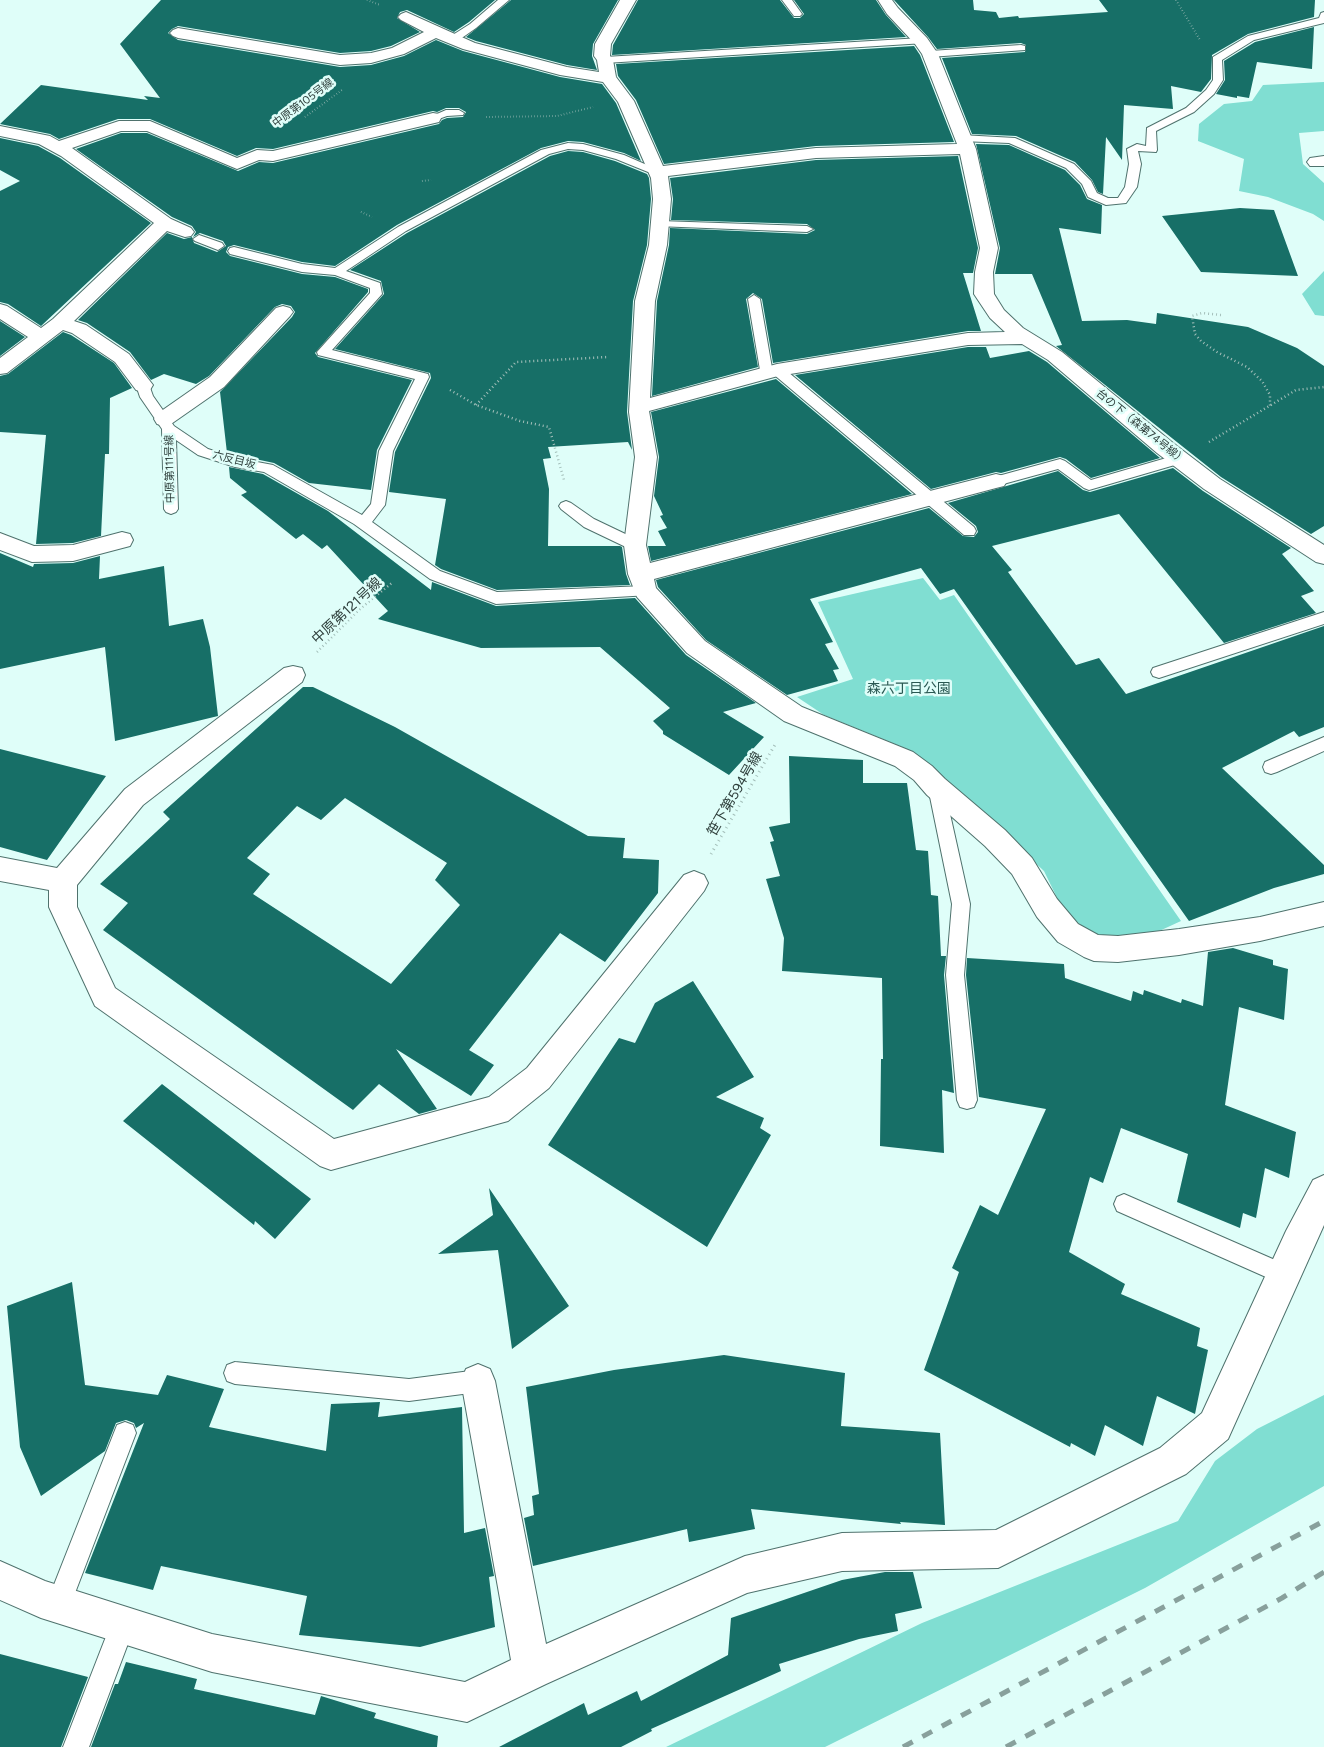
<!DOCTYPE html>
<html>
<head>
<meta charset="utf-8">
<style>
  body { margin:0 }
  canvas { display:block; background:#dffef9 }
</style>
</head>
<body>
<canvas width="1324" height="1747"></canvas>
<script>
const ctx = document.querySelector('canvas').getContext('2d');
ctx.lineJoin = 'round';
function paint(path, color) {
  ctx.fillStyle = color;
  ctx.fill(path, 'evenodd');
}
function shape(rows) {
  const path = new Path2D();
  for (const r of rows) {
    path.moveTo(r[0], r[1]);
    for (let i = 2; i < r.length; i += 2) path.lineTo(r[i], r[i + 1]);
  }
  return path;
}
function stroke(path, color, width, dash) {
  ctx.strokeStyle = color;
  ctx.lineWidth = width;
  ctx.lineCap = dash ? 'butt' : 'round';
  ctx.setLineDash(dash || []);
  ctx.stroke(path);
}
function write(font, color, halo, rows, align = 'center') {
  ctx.font = font + ' Figtree,"Noto Sans JP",sans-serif';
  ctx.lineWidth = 5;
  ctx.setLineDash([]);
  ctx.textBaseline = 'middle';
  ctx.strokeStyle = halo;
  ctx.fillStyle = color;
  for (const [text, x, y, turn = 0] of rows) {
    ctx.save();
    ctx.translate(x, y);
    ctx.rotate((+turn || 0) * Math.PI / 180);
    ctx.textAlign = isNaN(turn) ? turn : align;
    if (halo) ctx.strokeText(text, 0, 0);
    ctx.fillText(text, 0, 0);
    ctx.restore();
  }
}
paint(shape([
  [1324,82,1324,131,1299,133,1303,164,1324,183,1324,221,1313,214,1268,197,1239,191,1244,159,1198,141,1199,124,1224,104,1252,101,1263,85],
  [1324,271,1324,316,1315,315,1302,294],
  [923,578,940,600,954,595,1181,921,1144,938,1122,938,1093,934,1064,912,1044,871,933,768,912,751,824,715,797,697,853,679,818,602],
  [1324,1395,1324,1486,1145,1588,825,1747,666,1747,922,1623,1178,1521,1215,1461,1257,1429]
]), '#80ded2');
paint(shape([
  [161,0,495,0,469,22,454,32,407,10,400,12,397,18,420,32,391,46,371,51,340,53,178,26,172,29,168,33,178,40,340,67,371,65,404,56,436,40,463,51,560,77,602,84,616,103,641,161,624,153,583,142,568,141,541,148,397,225,335,266,302,262,234,245,228,247,226,252,230,256,302,274,335,277,368,289,368,292,315,353,318,357,412,380,377,450,371,490,309,483,274,463,227,453,220,392,292,317,295,312,291,306,282,304,275,307,209,376,196,384,164,374,151,380,130,352,87,323,78,320,167,233,184,239,192,237,194,243,217,252,226,246,223,241,200,233,193,237,196,232,192,226,172,217,76,149,121,133,147,133,238,171,259,162,273,163,439,124,442,120,447,118,463,117,466,112,459,108,446,108,437,112,433,111,273,149,256,148,237,156,150,119,118,119,59,139,50,134,0,124,41,85,148,100,144,96,160,98,120,44],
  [511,0,618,0,593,44,592,56,597,70,567,65,476,41,466,37],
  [638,0,780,0,794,18,800,18,804,14,794,0,876,0,886,15,906,37,612,55,613,45],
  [894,0,973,0,974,10,996,12,999,18,1018,16,1019,18,1108,12,1099,0,1315,0,1314,17,1248,34,1212,55,1211,79,1201,92,1171,86,1173,109,1124,105,1122,160,1106,137,1103,194,1098,192,1092,180,1075,162,1016,136,972,134,942,58,1025,52,1026,45,1021,43,937,49,928,37],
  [1314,27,1312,69,1257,62,1249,98,1237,96,1237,98,1216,94,1225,80,1224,61,1255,42],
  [914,46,920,55,954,142,816,146,664,164,636,100,618,76,616,64],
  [0,138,38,146,60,158,151,223,41,326,8,304,0,302,0,191,20,181,0,170],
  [976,144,1009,145,1065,170,1080,185,1087,199,1102,205,1101,234,1059,228,1082,321,1127,320,1156,324,1157,313,1248,327,1297,348,1324,366,1324,526,1311,534,1221,477,1056,346,1062,345,1032,274,995,274,1000,248],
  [568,151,583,152,615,161,647,174,649,178,651,199,647,245,633,301,627,412,632,450,628,442,548,447,551,458,543,459,549,489,548,546,620,546,622,547,626,574,630,585,497,590,441,569,435,565,446,499,389,492,395,452,431,378,430,373,335,349,384,294,381,281,350,270,407,233,550,156],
  [958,156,978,248,973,273,963,273,981,331,968,331,773,363,762,299,753,293,746,299,758,367,652,396,657,301,669,245,670,228,807,234,815,230,807,224,671,220,673,199,670,178,816,160],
  [1240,208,1274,210,1298,276,1201,272,1162,216],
  [0,321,25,337,0,356],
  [63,332,71,335,114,363,132,388,110,398,109,454,105,454,101,536,73,543,36,544,46,435,0,432,0,376,8,374],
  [968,347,986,347,990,358,1029,351,1047,362,1160,458,1091,478,1066,459,1060,457,1001,473,996,472,931,489,795,375],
  [776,379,912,494,651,561,648,546,666,546,658,531,667,528,660,516,663,515,654,496,659,457,651,412],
  [229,467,263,474,328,511,431,590,432,582,496,606,635,598,686,655,756,703,723,712,764,737,729,775,663,734,663,731,653,721,670,708,600,647,481,648,378,619,388,611,327,545,322,549,303,534,296,539,241,495,247,492,230,478],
  [1173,468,1203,491,1291,548,1282,554,1314,591,1301,596,1316,613,1224,643,1119,514,992,546,1012,570,1008,572,1076,665,1099,658,1126,694,1324,626,1324,727,1299,737,1294,731,1222,768,1324,865,1324,874,1274,888,1189,921,954,589,940,594,921,568,810,599,833,642,825,644,839,669,833,670,838,681,787,695,706,640,658,587,656,580,929,508,963,536,974,537,978,532,976,526,948,503,1058,471,1083,490,1090,492],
  [0,553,33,567,34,564,73,563,100,556,99,579,164,566,169,626,203,619,210,647,218,716,115,741,105,647,0,669],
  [303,687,313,687,395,727,588,836,625,838,623,858,659,860,658,893,605,962,560,933,469,1050,494,1065,471,1096,396,1049,437,1109,419,1114,379,1084,353,1110,103,930,128,903,100,884,170,819,163,812],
  [345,798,447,863,435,880,460,905,391,984,253,894,270,874,247,858,297,806,321,820],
  [0,749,106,776,47,860,0,847],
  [789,756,863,760,863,783,907,783,916,850,928,851,931,895,938,896,941,956,946,956,944,975,954,1093,942,1090,944,1153,880,1146,881,1059,883,1059,882,978,782,971,784,938,766,879,780,876,770,842,774,841,769,827,790,823],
  [1233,948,1273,960,1273,965,1288,969,1284,1020,1239,1007,1225,1105,1296,1132,1289,1178,1265,1168,1256,1218,1243,1213,1240,1228,1177,1202,1188,1154,1121,1128,1103,1183,1090,1177,1069,1252,1125,1284,1121,1294,1200,1328,1197,1346,1208,1350,1195,1414,1157,1396,1143,1446,1105,1425,1095,1456,1071,1443,1070,1447,924,1370,959,1272,952,1268,980,1205,998,1215,1046,1109,979,1097,966,975,967,958,1064,964,1065,978,1131,1001,1133,991,1143,995,1144,990,1181,1003,1182,999,1203,1006,1208,952],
  [693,981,754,1077,716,1097,764,1118,760,1128,771,1135,707,1247,548,1145,619,1038,635,1043,655,1003],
  [162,1084,311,1199,275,1239,255,1221,254,1225,123,1121],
  [489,1188,569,1306,512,1349,498,1250,438,1254,493,1215],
  [72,1282,85,1385,158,1395,167,1375,224,1389,209,1427,326,1451,331,1404,380,1402,378,1417,462,1407,464,1533,485,1528,494,1576,489,1577,495,1627,420,1647,299,1635,307,1596,161,1566,153,1590,85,1573,144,1423,136,1428,134,1423,126,1420,116,1423,105,1451,41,1496,20,1447,7,1306],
  [724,1355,845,1373,841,1426,940,1433,945,1525,900,1522,901,1524,751,1509,755,1529,689,1542,687,1529,533,1566,524,1518,534,1515,532,1496,539,1494,526,1387,614,1370],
  [885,1572,913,1572,922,1608,895,1614,898,1631,859,1639,779,1664,781,1671,651,1729,652,1731,621,1747,499,1747,584,1703,588,1715,637,1691,641,1701,728,1655,731,1618,842,1580],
  [0,1654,88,1677,61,1747,0,1747],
  [126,1662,197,1679,194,1689,315,1715,321,1696,376,1713,374,1718,438,1736,437,1747,91,1747,115,1684,118,1684]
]), '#176f67');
const lane = shape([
  [498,0,509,0,476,28,456,42,448,42,448,38,470,24,498,0],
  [782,0,792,0,802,14,800,16,794,16,782,0],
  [1324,12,1324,23,1254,40,1222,60,1223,80,1214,94,1194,112,1156,131,1157,150,1156,152,1138,151,1141,164,1137,187,1126,203,1106,205,1088,197,1082,184,1066,168,1009,143,961,141,956,138,961,135,1015,138,1074,164,1091,181,1097,193,1108,198,1118,198,1125,187,1129,164,1127,149,1137,144,1146,146,1147,128,1186,108,1206,90,1213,80,1213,57,1248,36,1319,18,1321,13,1324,12],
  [921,38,925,39,925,43,605,63,600,60,605,57,921,38],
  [1021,45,1025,46,1025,50,930,57,925,54,930,51,1021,45],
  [446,110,459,110,464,113,463,115,447,116,433,121,428,118,446,110],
  [568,143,583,144,624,155,663,172,661,174,653,174,616,159,583,150,568,149,549,154,406,231,346,271,380,283,382,294,332,350,428,374,429,377,393,451,385,505,372,522,440,571,497,592,645,586,650,587,652,591,650,595,496,604,491,602,430,579,354,524,264,472,235,467,198,455,176,440,178,509,176,512,171,514,166,512,164,509,162,429,140,397,136,385,138,382,148,382,153,396,174,426,208,449,236,458,273,465,362,515,371,504,379,451,415,379,318,355,317,352,370,293,370,288,335,275,302,272,230,254,228,251,230,248,234,247,302,264,335,268,398,227,541,150,568,143],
  [660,221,807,226,813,229,807,232,656,226,654,224,656,222,660,221],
  [199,235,222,243,224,246,218,250,195,241,193,239,199,235],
  [754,295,760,299,772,368,777,366,782,367,974,527,976,531,974,535,964,535,772,373,771,376,761,376,748,299,754,295],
  [1180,454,1185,456,1187,459,1185,462,1089,490,1084,488,1058,469,996,486,991,484,989,481,991,478,1060,459,1065,461,1091,480,1180,454],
  [566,501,571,503,594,519,640,541,642,545,640,549,635,550,630,549,584,527,561,509,559,506,561,503,566,501],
  [1324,612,1324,624,1159,678,1153,676,1151,672,1153,668,1324,612],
  [1324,737,1324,751,1277,772,1271,774,1265,772,1263,767,1265,762,1324,737],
  [936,780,942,782,944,787,970,904,964,975,977,1100,974,1107,967,1109,960,1107,957,1100,946,975,952,904,928,787,930,782,936,780],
  [1124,1194,1291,1267,1295,1274,1291,1281,1284,1285,1117,1211,1114,1204,1117,1197,1124,1194],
  [235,1362,409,1379,478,1370,486,1373,489,1381,486,1389,478,1392,409,1401,235,1384,227,1381,224,1373,227,1365,235,1362],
  [125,1422,133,1425,136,1433,67,1614,58,1617,49,1614,46,1605,117,1425,125,1422],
  [123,1613,132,1616,135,1625,89,1747,63,1747,114,1616,123,1613]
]);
const street = shape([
  [620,0,636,0,611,44,610,56,613,60,616,77,634,101,663,166,816,148,957,144,922,54,915,44,887,14,878,0,892,0,898,8,927,38,938,54,976,149,998,248,993,272,994,294,1004,310,1023,328,1062,352,1173,443,1220,479,1324,545,1324,564,1316,562,1204,489,1157,453,1048,360,1022,344,968,345,778,376,649,411,657,457,646,545,650,563,996,474,1004,476,1007,481,1004,486,996,488,654,579,656,588,705,641,802,707,913,752,932,766,945,779,1005,830,1032,858,1057,899,1078,924,1098,935,1118,936,1179,929,1260,917,1324,902,1324,926,1260,941,1179,955,1118,962,1094,961,1084,957,1058,942,1037,917,1012,874,985,846,927,795,914,780,895,766,784,721,687,653,637,597,628,574,624,545,635,457,629,412,635,301,649,245,653,199,651,178,618,102,603,82,560,75,463,49,436,38,404,54,371,63,340,65,178,38,173,36,170,33,173,30,178,28,340,55,371,53,392,48,424,32,401,20,398,17,401,14,406,12,475,43,567,67,599,72,597,60,594,56,595,44,620,0],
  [960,154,980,248,975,272,974,294,990,318,1005,332,968,333,777,364,650,398,655,301,667,245,671,199,668,176,816,158,960,154],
  [433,113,439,114,441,118,439,122,273,161,259,160,237,169,147,131,121,131,72,148,171,219,191,228,194,232,191,236,185,237,167,231,74,321,86,325,129,354,153,385,150,390,143,392,136,390,115,362,72,333,63,330,7,373,0,374,0,358,28,337,0,319,0,304,7,306,41,328,53,319,154,223,61,156,39,144,0,136,0,126,50,136,59,141,119,121,150,121,237,158,257,150,273,151,433,113],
  [1324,156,1324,166,1310,166,1307,162,1310,158,1324,156],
  [283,306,290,308,293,312,290,316,224,387,171,424,164,426,157,424,154,419,157,414,210,377,276,308,283,306],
  [122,532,130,534,133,540,130,546,73,561,32,562,0,550,0,533,34,546,73,545,122,532],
  [293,666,302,668,305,675,302,682,143,805,77,885,77,907,115,988,334,1139,489,1097,527,1068,684,875,694,871,704,875,708,883,704,891,549,1088,508,1121,331,1170,320,1166,95,1006,49,907,49,890,0,881,0,857,57,868,125,789,284,668,293,666],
  [1324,1175,1324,1225,1228,1439,1186,1474,998,1568,842,1571,747,1593,546,1684,467,1722,212,1672,41,1618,0,1600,0,1561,45,1581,212,1634,465,1682,511,1660,461,1381,466,1369,478,1364,490,1369,495,1381,546,1644,745,1556,842,1533,996,1530,1160,1448,1202,1413,1286,1231,1313,1180,1324,1175]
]);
stroke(lane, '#4f726d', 2);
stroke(street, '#4f726d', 2);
stroke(shape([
  [367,0,380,5],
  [1176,0,1200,40],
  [305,117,342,90],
  [486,117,557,116,593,107],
  [422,181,431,180],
  [361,212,372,217]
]), '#a5c0bb', 2, [0.5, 2.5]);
stroke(shape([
  [1221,315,1202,313,1192,316,1195,334,1201,341,1217,352,1247,367,1262,381,1270,395,1270,406],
  [450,390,476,405,520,421,549,427,564,480],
  [476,405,516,362,608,357],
  [1209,442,1296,390,1324,387],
  [317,652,360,609,393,582]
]), '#a5c0bb', 2.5, [1, 3]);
stroke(shape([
  [711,854,776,743]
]), '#a5c0bb', 3, [1, 4]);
paint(lane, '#fff');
paint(street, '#fff');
stroke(shape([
  [903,1747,1324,1521],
  [1006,1747,1282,1598,1324,1572]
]), '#88a09c', 5, [11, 11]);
write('11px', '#30403d', '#dffef9', [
  ["中原第105号線",303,103,-37],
  ["台の下（森第74号線）",1141,427,39],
  ["六反目坂",234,460,14],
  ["中原第111号線",170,469,-91]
]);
write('14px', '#30403d', '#dffef9', [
  ["中原第121号線",347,611,-43],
  ["笹下第594号線",735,794,-60]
]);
write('14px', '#295852', '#dffef9', [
  ["森六丁目公園",909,689]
]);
</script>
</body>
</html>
